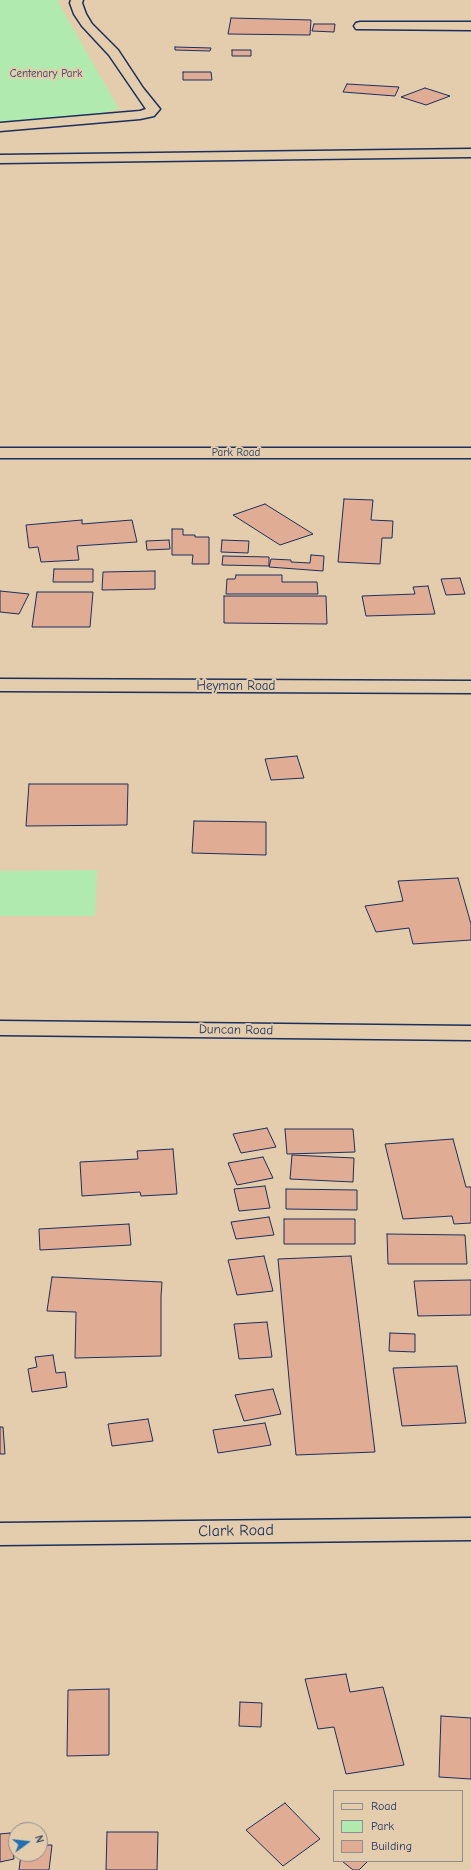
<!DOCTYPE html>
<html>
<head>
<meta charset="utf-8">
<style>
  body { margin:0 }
  #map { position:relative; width:471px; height:1870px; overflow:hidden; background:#e3cdac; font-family:"Comic Neue",sans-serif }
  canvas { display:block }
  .legend { position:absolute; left:333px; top:1790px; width:130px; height:72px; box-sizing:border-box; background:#e3cdac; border:1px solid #938e8d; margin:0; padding:5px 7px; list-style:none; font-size:12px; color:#1b2f5e }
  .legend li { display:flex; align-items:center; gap:8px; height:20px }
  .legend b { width:20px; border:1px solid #938e8d }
  .north { position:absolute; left:8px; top:1822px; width:40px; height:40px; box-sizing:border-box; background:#e3cdac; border:1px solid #938e8d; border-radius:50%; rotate:75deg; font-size:11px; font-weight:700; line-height:16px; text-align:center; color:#1b2f5e }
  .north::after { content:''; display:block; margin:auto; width:14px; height:18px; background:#1f6fb2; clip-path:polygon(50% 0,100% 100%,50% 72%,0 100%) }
</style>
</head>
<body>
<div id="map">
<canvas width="471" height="1870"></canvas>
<ul class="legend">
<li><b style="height:5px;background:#e3cdac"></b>Road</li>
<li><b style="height:11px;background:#b1eaaf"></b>Park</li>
<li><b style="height:11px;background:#e0ac94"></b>Building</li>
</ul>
<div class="north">N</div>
</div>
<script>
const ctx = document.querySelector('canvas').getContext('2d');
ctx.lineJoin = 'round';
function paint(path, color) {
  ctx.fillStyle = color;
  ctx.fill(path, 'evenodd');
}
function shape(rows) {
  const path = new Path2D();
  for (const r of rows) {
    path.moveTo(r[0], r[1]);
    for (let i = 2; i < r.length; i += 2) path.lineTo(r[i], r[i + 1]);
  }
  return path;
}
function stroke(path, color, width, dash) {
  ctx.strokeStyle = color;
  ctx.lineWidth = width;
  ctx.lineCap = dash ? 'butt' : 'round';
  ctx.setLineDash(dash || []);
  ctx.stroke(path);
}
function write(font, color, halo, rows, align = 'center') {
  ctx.font = font + ' "Comic Neue",sans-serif';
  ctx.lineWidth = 4;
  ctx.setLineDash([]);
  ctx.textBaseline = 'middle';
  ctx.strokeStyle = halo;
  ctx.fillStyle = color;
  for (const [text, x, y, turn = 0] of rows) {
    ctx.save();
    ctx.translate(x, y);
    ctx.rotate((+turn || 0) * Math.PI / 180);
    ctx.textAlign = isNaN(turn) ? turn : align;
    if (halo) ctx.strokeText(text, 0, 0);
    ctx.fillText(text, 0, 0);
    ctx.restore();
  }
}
paint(shape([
  [0,0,59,0,58,2,119,109,77,119,0,125],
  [97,870,95,916,0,916,0,871]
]), '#b1eaaf');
const building = shape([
  [231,18,311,20,310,35,228,34,231,18],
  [314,24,335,24,334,32,312,31,314,24],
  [175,47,211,48,210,51,175,50,175,47],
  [232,50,251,50,251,56,232,56,232,50],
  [183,72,211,72,212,80,183,80,183,72],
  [347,84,399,87,395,96,343,92,347,84],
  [425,88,450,96,426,105,401,97,425,88],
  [344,499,373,500,371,520,393,521,392,538,382,538,380,564,338,562,344,499],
  [265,504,313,534,280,545,233,515,265,504],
  [82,520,82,524,132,520,137,542,77,546,79,560,41,562,38,547,29,548,26,525,82,520],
  [172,529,183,529,183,535,195,535,195,537,209,537,209,564,192,564,193,555,172,555,172,529],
  [169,540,170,549,147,550,146,541,169,540],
  [222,540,249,541,248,553,221,552,222,540],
  [311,555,324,556,323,571,269,567,271,559,291,560,291,562,310,563,311,555],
  [223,556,269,557,269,566,222,565,223,556],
  [54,569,93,569,93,582,53,582,54,569],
  [155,571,155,589,102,590,103,572,155,571],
  [236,575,282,575,282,582,317,582,318,594,226,594,227,579,235,579,236,575],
  [460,578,465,594,446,595,441,579,460,578],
  [428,586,435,614,366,616,362,596,415,594,413,587,428,586],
  [0,591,29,594,19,614,0,612,0,591],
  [37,592,93,592,90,627,32,627,37,592],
  [224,596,326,596,327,624,224,623,224,596],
  [297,756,304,778,271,780,265,759,297,756],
  [29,784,128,784,127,825,26,826,29,784],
  [194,821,266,822,266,855,192,853,194,821],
  [458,878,471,924,471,940,413,944,409,928,376,932,365,906,403,901,398,881,458,878],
  [267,1128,276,1147,241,1153,233,1134,267,1128],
  [285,1129,353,1129,355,1152,287,1154,285,1129],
  [453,1139,466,1187,471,1187,471,1223,454,1224,452,1216,403,1219,385,1144,453,1139],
  [173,1149,177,1194,141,1196,140,1192,82,1196,80,1162,138,1159,137,1151,173,1149],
  [292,1155,354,1158,353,1182,290,1179,292,1155],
  [263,1157,273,1178,237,1185,228,1163,263,1157],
  [265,1186,270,1208,239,1211,234,1189,265,1186],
  [286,1189,357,1190,357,1210,286,1209,286,1189],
  [269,1217,274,1235,236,1239,231,1222,269,1217],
  [284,1219,355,1219,355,1244,284,1244,284,1219],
  [129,1224,131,1245,40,1250,39,1229,129,1224],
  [387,1234,465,1235,467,1264,388,1264,387,1234],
  [264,1256,273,1291,237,1295,228,1260,264,1256],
  [351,1256,375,1452,296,1455,278,1259,351,1256],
  [52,1277,162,1282,161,1297,161,1356,75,1358,76,1312,47,1311,52,1277],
  [471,1280,471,1315,418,1316,414,1281,471,1280],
  [267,1322,272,1357,239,1359,234,1324,267,1322],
  [390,1333,415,1334,415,1352,389,1351,390,1333],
  [53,1355,56,1373,65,1372,67,1387,32,1392,28,1369,37,1367,35,1357,53,1355],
  [457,1366,466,1423,402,1426,393,1368,457,1366],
  [273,1389,281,1414,244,1421,235,1395,273,1389],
  [148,1419,153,1441,112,1446,108,1424,148,1419],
  [265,1423,271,1445,218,1453,213,1430,265,1423],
  [0,1427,3,1427,5,1454,0,1454,0,1427],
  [346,1674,350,1692,383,1687,404,1765,346,1774,334,1727,318,1729,305,1679,346,1674],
  [109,1689,109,1755,67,1756,68,1690,109,1689],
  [240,1702,262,1703,261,1727,239,1726,240,1702],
  [441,1716,471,1718,471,1779,439,1777,441,1716],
  [285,1803,320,1839,283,1866,246,1830,285,1803],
  [107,1832,158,1832,157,1870,106,1870,107,1832],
  [10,1833,14,1859,0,1862,0,1834,10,1833],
  [40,1845,52,1845,49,1870,19,1870,21,1854,40,1854,40,1845],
  [342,1861,368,1861,359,1870,353,1870,342,1861]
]);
paint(building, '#e0ac94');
stroke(building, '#1b2f5e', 1);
const minor = shape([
  [71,0,83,0,82,3,86,14,92,24,118,50,143,88,160,109,154,116,140,119,0,131,0,123,140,111,146,109,109,55,82,26,74,14,70,3,71,0],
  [360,22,471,22,471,30,356,29,354,26,356,23,360,22],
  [471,149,471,157,0,163,0,155,471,149],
  [0,448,471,448,471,458,0,458,0,448],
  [0,679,471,681,471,693,0,691,0,679],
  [0,1021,471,1026,471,1040,0,1035,0,1021],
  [471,1518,471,1540,0,1545,0,1523,471,1518]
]);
stroke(minor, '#1b2f5e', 3);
paint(minor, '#e3cdac');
write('11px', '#2a4266', '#e3cdac', [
  ["Centenary Park",46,74]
]);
write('11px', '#1b2f5e', '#e3cdac', [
  ["Park Road",236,453]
]);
write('13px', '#1b2f5e', '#e3cdac', [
  ["Heyman Road",236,686],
  ["Duncan Road",236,1030,1]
]);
write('16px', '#1b2f5e', '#e3cdac', [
  ["Clark Road",236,1531,-1]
]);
</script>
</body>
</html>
